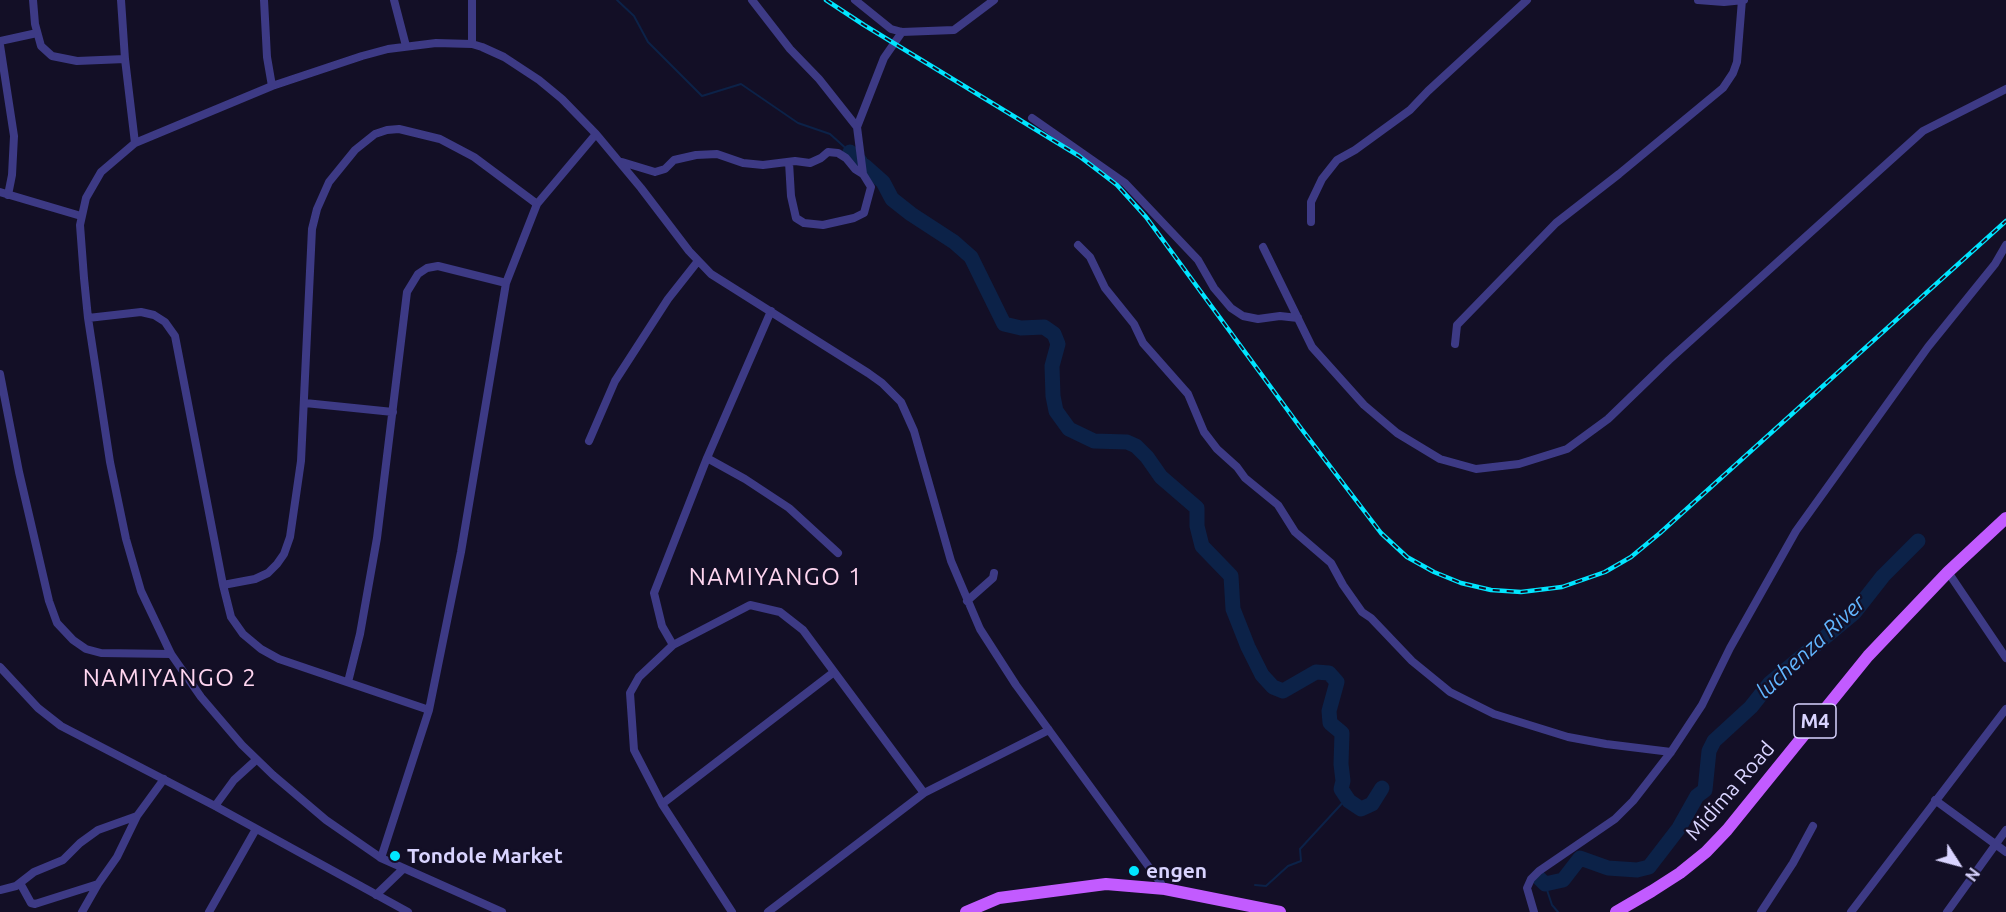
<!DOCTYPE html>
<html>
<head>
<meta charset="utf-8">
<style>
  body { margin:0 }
  #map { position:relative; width:2006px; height:912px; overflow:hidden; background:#130f26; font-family:Ubuntu,sans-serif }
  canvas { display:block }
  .north { position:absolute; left:1928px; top:834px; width:60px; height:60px; -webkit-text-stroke:4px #130f26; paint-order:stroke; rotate:126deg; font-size:16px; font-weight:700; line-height:24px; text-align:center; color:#d9d4ff }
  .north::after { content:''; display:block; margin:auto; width:21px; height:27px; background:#d9d4ff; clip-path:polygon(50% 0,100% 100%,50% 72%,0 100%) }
</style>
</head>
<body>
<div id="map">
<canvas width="2006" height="912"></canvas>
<div class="north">N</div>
</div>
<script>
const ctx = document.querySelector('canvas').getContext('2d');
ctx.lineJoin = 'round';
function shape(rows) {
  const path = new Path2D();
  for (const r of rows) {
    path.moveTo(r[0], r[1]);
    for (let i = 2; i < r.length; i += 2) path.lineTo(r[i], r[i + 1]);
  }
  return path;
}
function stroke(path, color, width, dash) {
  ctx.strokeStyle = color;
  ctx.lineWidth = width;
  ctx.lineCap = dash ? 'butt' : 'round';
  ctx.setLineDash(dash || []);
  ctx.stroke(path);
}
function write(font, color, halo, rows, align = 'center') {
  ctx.font = font + ' Ubuntu,sans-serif';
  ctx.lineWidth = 4.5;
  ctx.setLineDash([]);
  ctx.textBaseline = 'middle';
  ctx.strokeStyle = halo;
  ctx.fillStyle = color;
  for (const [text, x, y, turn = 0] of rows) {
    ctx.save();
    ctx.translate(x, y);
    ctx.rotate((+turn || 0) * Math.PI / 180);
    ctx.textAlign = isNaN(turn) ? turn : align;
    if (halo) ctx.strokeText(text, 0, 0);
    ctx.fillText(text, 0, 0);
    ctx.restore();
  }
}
stroke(shape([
  [617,0,634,16,648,42,702,96,741,84,798,123,830,134,850,152],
  [1545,884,1552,905,1558,912],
  [1255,885,1266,886,1288,866,1301,861,1300,849,1347,798]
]), '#0c2248', 2);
stroke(shape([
  [850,152,860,161],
  [865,166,883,182,892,199,911,214,954,242,971,257,1004,324,1021,328,1044,327,1054,334,1058,344,1052,366,1053,396,1056,411,1069,429,1094,441,1127,442,1136,446,1147,457,1161,477,1197,508,1197,526,1202,546,1231,576,1233,609,1248,647,1262,675,1273,687,1283,691,1316,672,1329,673,1337,682,1329,711,1330,723,1342,733,1341,764,1343,781,1341,789,1349,801,1361,809,1372,804,1382,788],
  [1538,877,1545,884,1563,880,1580,858,1608,868,1637,870,1649,867,1679,828,1697,796,1705,790,1709,751,1714,741,1751,707,1770,683,1854,613,1883,576,1918,541]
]), '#0c2248', 15);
stroke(shape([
  [33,0,35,24,41,46,52,56,77,61,125,59],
  [121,0,125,59,135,143],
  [264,0,267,57,272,86],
  [394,0,406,46],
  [752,0,790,49,819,79,857,127,863,174],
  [855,0,891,29,902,32,954,30,994,0],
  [1698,0,1724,2,1744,0],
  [0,41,37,33],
  [472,44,472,0],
  [0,45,14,136,12,175,8,195],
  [1032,118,1125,183,1198,260,1214,288,1231,308,1243,316,1258,319,1280,316,1298,318],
  [857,127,884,58,902,32],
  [622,162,655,172,665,169,674,160,696,155,717,154,743,163,763,165,795,161,810,163,821,158,828,152,838,153,846,158,855,169,863,174,871,187,864,213,854,218,823,225,804,223,796,218,791,196,789,162],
  [0,192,81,216],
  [1311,222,1311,202,1322,179,1337,160,1355,150,1410,110,1428,91,1527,0],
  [1078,245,1090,257,1105,288,1134,324,1143,343,1188,394,1204,432,1217,449,1237,467,1245,478,1278,505,1295,532,1331,563,1343,585,1362,612,1371,618,1412,661,1450,692,1494,714,1568,737,1606,744,1671,752],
  [1263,247,1312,347,1364,405,1397,433,1440,459,1476,469,1519,464,1567,449,1608,419,1669,360,1923,131,2006,89],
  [88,318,141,312,154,315,165,322,175,336,223,585],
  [1455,344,1457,325,1556,223,1619,174,1723,88,1733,73,1737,62,1742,0],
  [0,374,19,472,49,601,57,623,73,640,86,649,101,653,171,654],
  [305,403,393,412],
  [589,441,615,381,668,299,698,261],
  [707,458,745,479,789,508,838,553],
  [1948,572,2006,658],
  [967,601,993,578,994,573],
  [673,645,662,626,654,593,707,458,771,311],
  [0,667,38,708,61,726,215,806,408,912],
  [348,682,360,634,377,538,407,292,418,274,427,268,438,266,506,283],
  [429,710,279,659,261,649,243,634,231,617,223,585,255,579,268,573,277,564,284,554,290,537,301,461,312,229,317,209,329,182,355,150,375,134,387,130,399,129,440,139,474,157,537,204],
  [1935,800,2006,852],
  [662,804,834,672],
  [215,806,234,780,256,760],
  [381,858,429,710,461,552,506,283,537,204,596,134],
  [20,883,31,903,35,904,98,884,117,857,137,816],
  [0,890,16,886,34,872,63,860,80,843,98,830,137,816,164,779],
  [376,895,403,869],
  [82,912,98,884],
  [209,912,256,829],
  [502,912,381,858,326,820,273,775,242,745,201,697,171,654,141,591,126,539,110,462,88,318,84,278,80,225,86,198,101,172,135,143,272,86,362,56,388,49,436,43,472,44,482,47,504,57,539,80,562,99,596,134,641,188,689,251,711,274,868,373,882,383,901,402,914,431,951,561,980,629,1016,685,1165,889],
  [732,912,662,804,634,750,630,693,639,677,673,645,750,605,780,612,803,630,924,793,1049,730],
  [768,912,924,793],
  [1534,912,1527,888,1531,879,1539,871,1615,819,1633,801,1671,752,1702,705,1730,648,1796,531,1928,347,1995,264,2006,245],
  [1761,912,1793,863,1813,826],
  [1851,912,2006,709],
  [1947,912,2006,830]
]), '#3d3a85', 8);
stroke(shape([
  [966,912,999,898,1106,884,1165,889,1280,912],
  [1616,912,1652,891,1680,873,1706,852,1727,830,1868,656,1948,572,2006,518]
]), '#c25bff', 12);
const rail = shape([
  [826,0,864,25,1079,156,1117,185,1146,217,1300,427,1381,533,1407,557,1434,572,1461,583,1491,590,1521,592,1562,587,1605,572,1631,557,1660,533,2006,221]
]);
stroke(rail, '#00e5ff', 4.5);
stroke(rail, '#130f26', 2, [7]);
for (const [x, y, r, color] of [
  [395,856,6,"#00e5ff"],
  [1134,871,6,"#00e5ff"]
]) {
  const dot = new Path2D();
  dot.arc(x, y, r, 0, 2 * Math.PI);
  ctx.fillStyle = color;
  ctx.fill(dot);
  stroke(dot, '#130f26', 2);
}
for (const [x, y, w] of [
  [1815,721,42]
]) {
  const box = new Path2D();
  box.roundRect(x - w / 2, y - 17, w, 34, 4.5);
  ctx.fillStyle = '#130f26';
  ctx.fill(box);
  stroke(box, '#d9d4ff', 1.5);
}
write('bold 20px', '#d9d4ff', null, [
  ["M4",1815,721]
]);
write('21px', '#d9d4ff', '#130f26', [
  ["Midima Road",1730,791,-49]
]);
write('bold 21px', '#d9d4ff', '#130f26', [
  ["Tondole Market",407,856],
  ["engen",1146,871]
], 'left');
write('italic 22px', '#62b6ff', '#130f26', [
  ["luchenza River",1811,647,-43]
]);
ctx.letterSpacing = '1.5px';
write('24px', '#ffd6f0', '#130f26', [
  ["NAMIYANGO 1",776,577],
  ["NAMIYANGO 2",170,678]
]);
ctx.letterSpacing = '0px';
</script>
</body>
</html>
